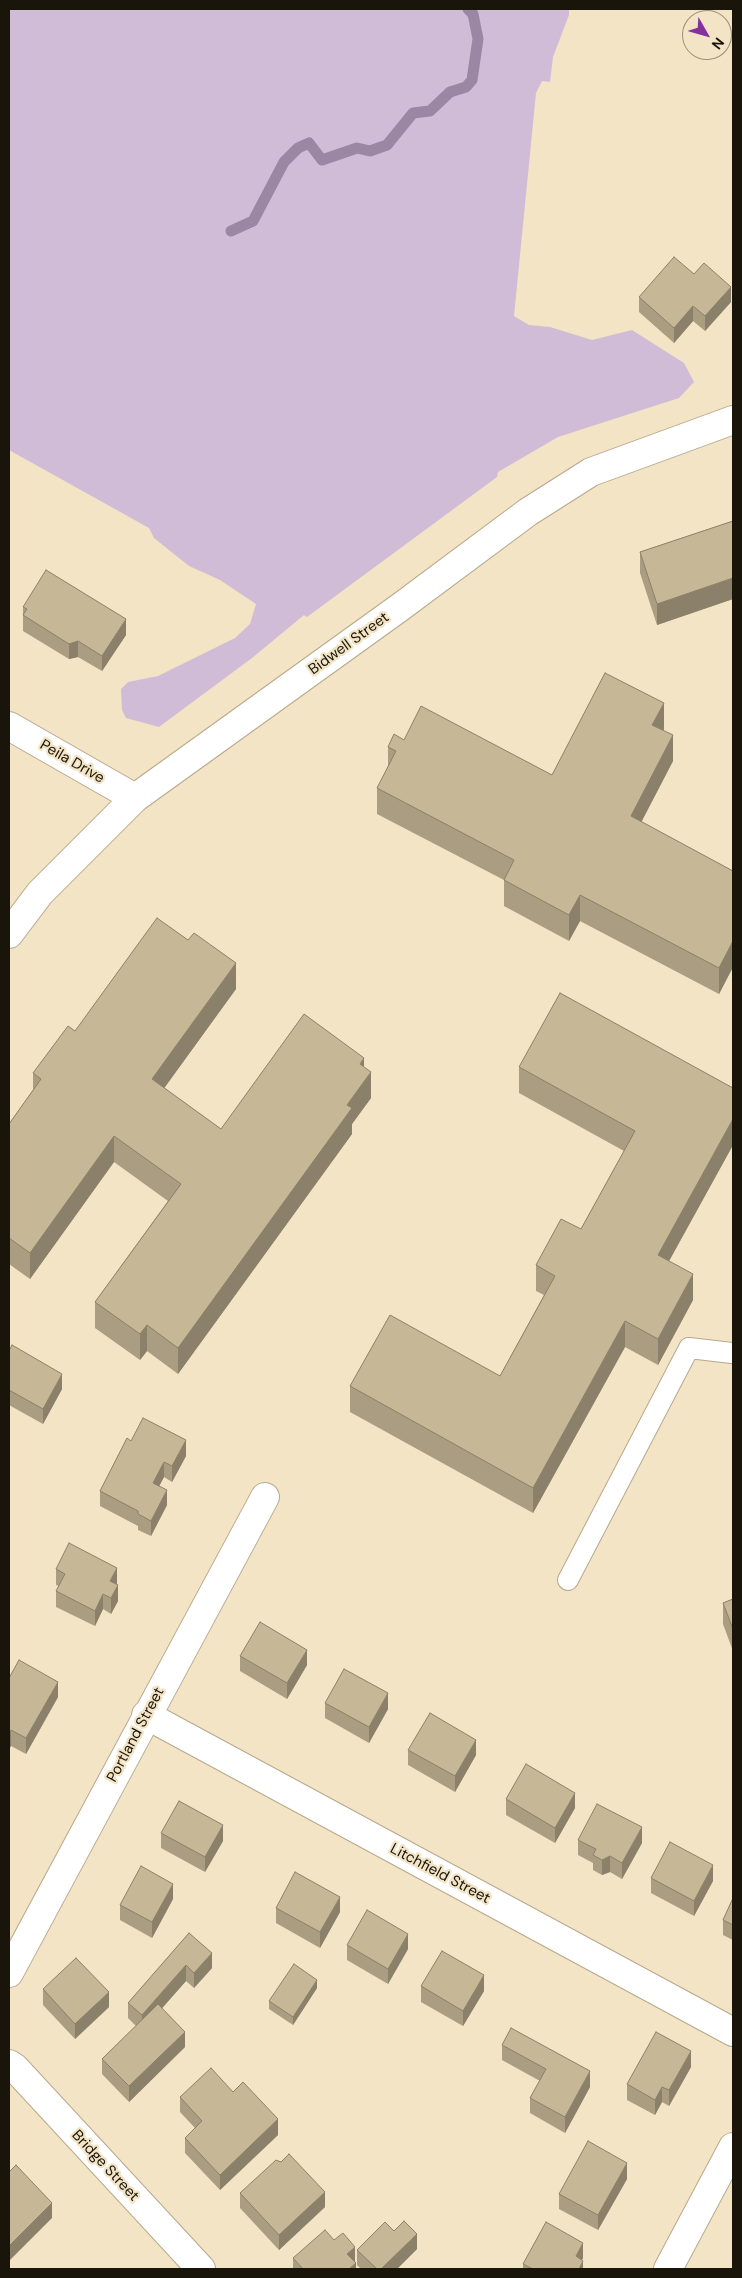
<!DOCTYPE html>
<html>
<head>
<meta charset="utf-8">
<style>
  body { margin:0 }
  #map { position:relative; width:742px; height:2278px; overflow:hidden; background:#f2e4c5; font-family:"DM Sans",sans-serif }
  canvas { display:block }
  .frame { position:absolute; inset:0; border:10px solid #1a150a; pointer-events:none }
  .north { position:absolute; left:682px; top:10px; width:50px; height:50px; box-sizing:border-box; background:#f2e4c5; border:1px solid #9c917a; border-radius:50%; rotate:128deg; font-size:14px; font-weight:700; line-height:20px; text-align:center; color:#1a150a }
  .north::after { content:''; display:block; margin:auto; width:18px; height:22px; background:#84309e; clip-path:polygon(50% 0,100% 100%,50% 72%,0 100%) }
</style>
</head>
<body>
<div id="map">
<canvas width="742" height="2278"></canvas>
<div class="frame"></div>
<div class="north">N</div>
</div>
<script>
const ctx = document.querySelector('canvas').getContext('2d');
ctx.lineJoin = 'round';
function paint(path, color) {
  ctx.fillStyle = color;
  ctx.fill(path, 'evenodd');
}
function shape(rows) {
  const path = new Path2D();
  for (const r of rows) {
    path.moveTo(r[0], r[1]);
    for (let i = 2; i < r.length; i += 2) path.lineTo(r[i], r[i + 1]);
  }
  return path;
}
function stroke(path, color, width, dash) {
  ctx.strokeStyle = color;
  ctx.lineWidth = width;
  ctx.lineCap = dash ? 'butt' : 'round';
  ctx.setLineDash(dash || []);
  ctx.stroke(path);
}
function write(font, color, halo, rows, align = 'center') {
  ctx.font = font + ' "DM Sans",sans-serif';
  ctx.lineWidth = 4.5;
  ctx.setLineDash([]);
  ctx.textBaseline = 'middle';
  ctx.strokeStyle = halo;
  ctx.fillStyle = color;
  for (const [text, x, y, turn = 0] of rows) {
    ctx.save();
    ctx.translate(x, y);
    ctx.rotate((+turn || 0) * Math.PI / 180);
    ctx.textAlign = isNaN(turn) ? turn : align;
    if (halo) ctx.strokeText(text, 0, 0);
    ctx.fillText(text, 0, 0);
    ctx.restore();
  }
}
paint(shape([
  [9,9,569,9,569,15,553,57,550,82,542,81,536,93,514,316,529,325,550,327,592,340,632,330,684,363,694,382,679,398,558,437,498,472,497,477,307,617,304,615,252,658,159,727,126,718,122,710,121,689,128,682,158,676,235,638,250,624,256,604,220,580,189,566,154,538,149,528,9,450]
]), '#d0bcd7');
stroke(shape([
  [231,231,253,221,284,162,298,148,309,143,322,160,357,148,370,151,387,145,413,113,430,111,450,92,466,87,472,80,478,39,473,14,468,9]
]), '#9b87a3', 11);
const service = shape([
  [568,1580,689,1348,732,1353]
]);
const minor = shape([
  [9,726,135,798],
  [146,1715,733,2032],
  [9,1973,265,1497],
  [9,2064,15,2068,201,2269],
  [668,2269,733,2147]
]);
const tertiary = shape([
  [9,934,40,893,135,798,399,608,528,512,591,472,733,420]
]);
stroke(service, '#b7a98c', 22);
stroke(minor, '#b7a98c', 30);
stroke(tertiary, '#b7a98c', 30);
stroke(service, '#fff', 20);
stroke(minor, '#fff', 28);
stroke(tertiary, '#fff', 28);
paint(shape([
  [694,274,731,302,705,331,693,321,674,343,639,312,639,297],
  [733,521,733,599,657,625,640,573,640,552],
  [23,607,126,635,102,671,78,657,69,659,23,631],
  [664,729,663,730,673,761,641,822,733,871,733,967,719,994,580,921,569,941,504,906,504,880,377,814,377,788,388,767,388,747,404,740,552,775],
  [236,989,164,1088,221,1129,364,1067,371,1098,352,1124,352,1134,178,1374,147,1351,140,1360,95,1328,95,1302,168,1201,114,1162,30,1279,9,1264,9,1124,33,1090,33,1073,75,1031],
  [519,1067,733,1088,733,1145,669,1261,693,1300,658,1365,625,1347,533,1513,350,1412,350,1386,500,1376,544,1295,536,1291,536,1265,581,1229,624,1151,519,1093],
  [9,1351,62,1389,43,1424,9,1405],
  [131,1441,186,1456,172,1482,164,1477,159,1486,167,1505,151,1536,138,1530,138,1526,100,1506,100,1491],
  [56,1569,117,1583,116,1585,118,1601,111,1614,103,1609,95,1626,56,1607,56,1591,59,1586,56,1585],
  [733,1599,733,1651,723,1624,723,1603],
  [240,1656,307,1665,287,1699,240,1671],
  [9,1678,58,1697,26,1754,11,1746],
  [325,1703,388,1709,369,1743,325,1718],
  [408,1750,476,1755,455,1792,408,1765],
  [506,1799,575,1808,555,1843,506,1815],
  [161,1833,223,1841,205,1872,161,1848],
  [578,1840,642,1843,622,1879,610,1872,602,1875,593,1870,593,1863,578,1855],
  [651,1878,713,1881,694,1916,651,1893],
  [733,1898,733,1940,723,1935,723,1920],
  [173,1899,152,1938,120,1920,120,1905],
  [276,1908,340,1912,320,1948,276,1923],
  [189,1933,212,1968,194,1988,186,1981,162,2008,185,2047,129,2102,102,2074,102,2059,136,2026,128,2018,128,2003],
  [347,1945,408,1949,388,1984,347,1960],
  [421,1986,484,1991,463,2026,421,2002],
  [317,1988,293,2025,269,2009,269,2001],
  [43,1989,109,2007,75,2039,43,2005],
  [502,2045,590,2087,565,2133,530,2113,530,2098,540,2081,502,2060],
  [691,2067,669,2106,662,2102,655,2115,627,2100,627,2084],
  [233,2092,278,2135,220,2190,185,2153,185,2138,195,2128,180,2112,180,2097],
  [627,2179,598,2230,559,2209,559,2194],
  [240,2193,325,2207,279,2250,240,2208],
  [394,2231,417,2249,397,2269,361,2269,357,2265,357,2250],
  [293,2258,355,2262,356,2269,293,2269],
  [583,2258,582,2260,583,2269,523,2269,523,2264]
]), '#aa9d81');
paint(shape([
  [731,287,731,302,705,331,705,316],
  [693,306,693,321,674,343,674,328],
  [733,578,733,599,657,625,657,604],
  [126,619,126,635,102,671,102,656],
  [78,641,78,657,69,659,69,644],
  [664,703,664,729,652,751,652,725],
  [673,735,673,761,631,842,631,816],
  [580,895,580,921,569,941,569,915],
  [733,941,733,967,719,994,719,968],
  [236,963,236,989,152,1105,152,1079],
  [364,1058,364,1081,371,1072,371,1098,352,1124,352,1134,178,1374,178,1348,347,1105,360,1064],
  [733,1119,733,1145,658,1281,658,1255],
  [114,1136,114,1162,30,1279,30,1253],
  [693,1274,693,1300,658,1365,658,1339],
  [625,1321,625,1347,533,1513,533,1488],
  [147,1325,147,1351,140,1360,140,1334],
  [62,1374,62,1389,43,1424,43,1409],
  [186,1440,186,1456,172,1482,172,1466],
  [164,1462,164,1477,153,1498,153,1483],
  [167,1490,167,1505,151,1536,151,1521],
  [117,1568,117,1583,110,1597,110,1581],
  [118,1585,118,1601,111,1614,111,1598],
  [103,1594,103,1609,95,1626,95,1611],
  [307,1650,307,1665,287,1699,287,1683],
  [58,1682,58,1697,26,1754,26,1738],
  [388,1693,388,1709,369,1743,369,1727],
  [11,1730,11,1746,9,1750,9,1735],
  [476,1740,476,1755,455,1792,455,1776],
  [575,1793,575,1808,555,1843,555,1828],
  [223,1825,223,1841,205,1872,205,1857],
  [642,1827,642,1843,622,1879,622,1863],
  [610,1856,610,1872,602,1875,602,1860],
  [713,1865,713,1881,694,1916,694,1901],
  [173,1884,173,1899,152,1938,152,1922],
  [340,1897,340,1912,320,1948,320,1932],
  [408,1934,408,1949,388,1984,388,1969],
  [212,1953,212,1968,194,1988,194,1973],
  [186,1965,186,1981,142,2031,142,2015],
  [484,1975,484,1991,463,2026,463,2011],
  [317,1980,317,1988,293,2025,293,2017],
  [109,1992,109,2007,75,2039,75,2024],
  [185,2032,185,2047,129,2102,129,2086],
  [691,2051,691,2067,669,2106,669,2090],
  [590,2071,590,2087,565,2133,565,2117],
  [662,2087,662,2102,655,2115,655,2100],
  [278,2119,278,2135,220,2190,220,2175],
  [627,2163,627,2179,598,2230,598,2215],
  [325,2192,325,2207,279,2250,279,2235],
  [52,2203,52,2218,9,2261,9,2246],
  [417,2234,417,2249,397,2269,381,2269],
  [583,2243,583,2258,577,2269,576,2256],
  [355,2247,355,2262,347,2254],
  [583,2261,583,2269,579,2269],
  [356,2263,356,2269,349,2269]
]), '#8b8069');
const building = shape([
  [674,257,694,274,704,263,731,287,705,316,693,306,674,328,639,297,674,257],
  [733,521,733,578,657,604,640,552,733,521],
  [46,570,126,619,102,656,78,641,69,644,23,615,27,609,23,607,46,570],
  [605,673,664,703,652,725,673,735,631,816,733,871,733,941,719,968,580,895,569,915,504,880,514,860,377,788,396,751,388,747,394,734,404,740,421,706,552,775,605,673],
  [157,918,188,940,194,933,236,963,152,1079,221,1129,304,1014,364,1058,360,1064,371,1072,347,1105,352,1108,178,1348,147,1325,140,1334,95,1302,181,1184,114,1136,30,1253,9,1238,9,1124,41,1079,33,1073,68,1026,75,1031,157,918],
  [560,993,733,1088,733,1119,658,1255,693,1274,658,1339,625,1321,533,1488,350,1386,390,1315,500,1376,555,1276,536,1265,561,1219,581,1229,635,1131,519,1067,560,993],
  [12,1345,62,1374,43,1409,9,1390,9,1351,12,1345],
  [143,1418,186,1440,172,1466,164,1462,153,1483,167,1490,151,1521,138,1514,138,1511,100,1491,127,1438,131,1441,143,1418],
  [69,1543,117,1568,110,1581,118,1585,111,1598,103,1594,95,1611,56,1591,65,1574,56,1569,69,1543],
  [733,1599,733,1629,723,1603,733,1599],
  [260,1622,307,1650,287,1683,240,1656,260,1622],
  [19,1660,58,1682,26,1738,11,1730,9,1735,9,1678,19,1660],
  [344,1669,388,1693,369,1727,325,1703,344,1669],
  [430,1713,476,1740,455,1776,408,1750,430,1713],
  [526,1764,575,1793,555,1828,506,1799,526,1764],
  [179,1801,223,1825,205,1857,161,1833,179,1801],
  [597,1804,642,1827,622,1863,610,1856,602,1860,593,1855,596,1849,578,1840,597,1804],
  [670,1842,713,1865,694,1901,651,1878,670,1842],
  [141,1866,173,1884,152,1922,120,1905,141,1866],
  [295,1872,340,1897,320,1932,276,1908,295,1872],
  [733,1898,733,1925,723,1920,733,1898],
  [367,1910,408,1934,388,1969,347,1945,367,1910],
  [189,1933,212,1953,194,1973,186,1965,142,2015,128,2003,189,1933],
  [442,1951,484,1975,463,2011,421,1986,442,1951],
  [76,1958,109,1992,75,2024,43,1989,76,1958],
  [294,1964,317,1980,293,2017,269,2001,294,1964],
  [158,2004,185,2032,129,2086,102,2059,158,2004],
  [511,2028,590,2071,565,2117,530,2098,546,2069,502,2045,511,2028],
  [656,2032,691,2051,669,2090,662,2087,655,2100,627,2084,656,2032],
  [211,2068,233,2092,243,2082,278,2119,220,2175,185,2138,202,2121,180,2097,211,2068],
  [588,2141,627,2163,598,2215,559,2194,588,2141],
  [289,2154,325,2192,279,2235,240,2193,276,2160,281,2162,289,2154],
  [16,2165,52,2203,9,2246,9,2172,16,2165],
  [404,2221,417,2234,381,2269,377,2269,357,2250,385,2222,394,2231,404,2221],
  [546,2222,583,2243,576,2256,583,2261,579,2269,533,2269,523,2264,546,2222],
  [325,2230,334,2240,343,2233,355,2247,347,2254,356,2263,349,2269,303,2269,293,2258,325,2230]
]);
paint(building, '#c6b796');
stroke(building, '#8b8069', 1);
write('15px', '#1a150a', '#f2e4c5', [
  ["Bidwell Street",349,644,-36],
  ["Peila Drive",72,762,30],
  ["Portland Street",136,1735,-62],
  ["Litchfield Street",440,1874,28],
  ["Bridge Street",105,2166,47]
]);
</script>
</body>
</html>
